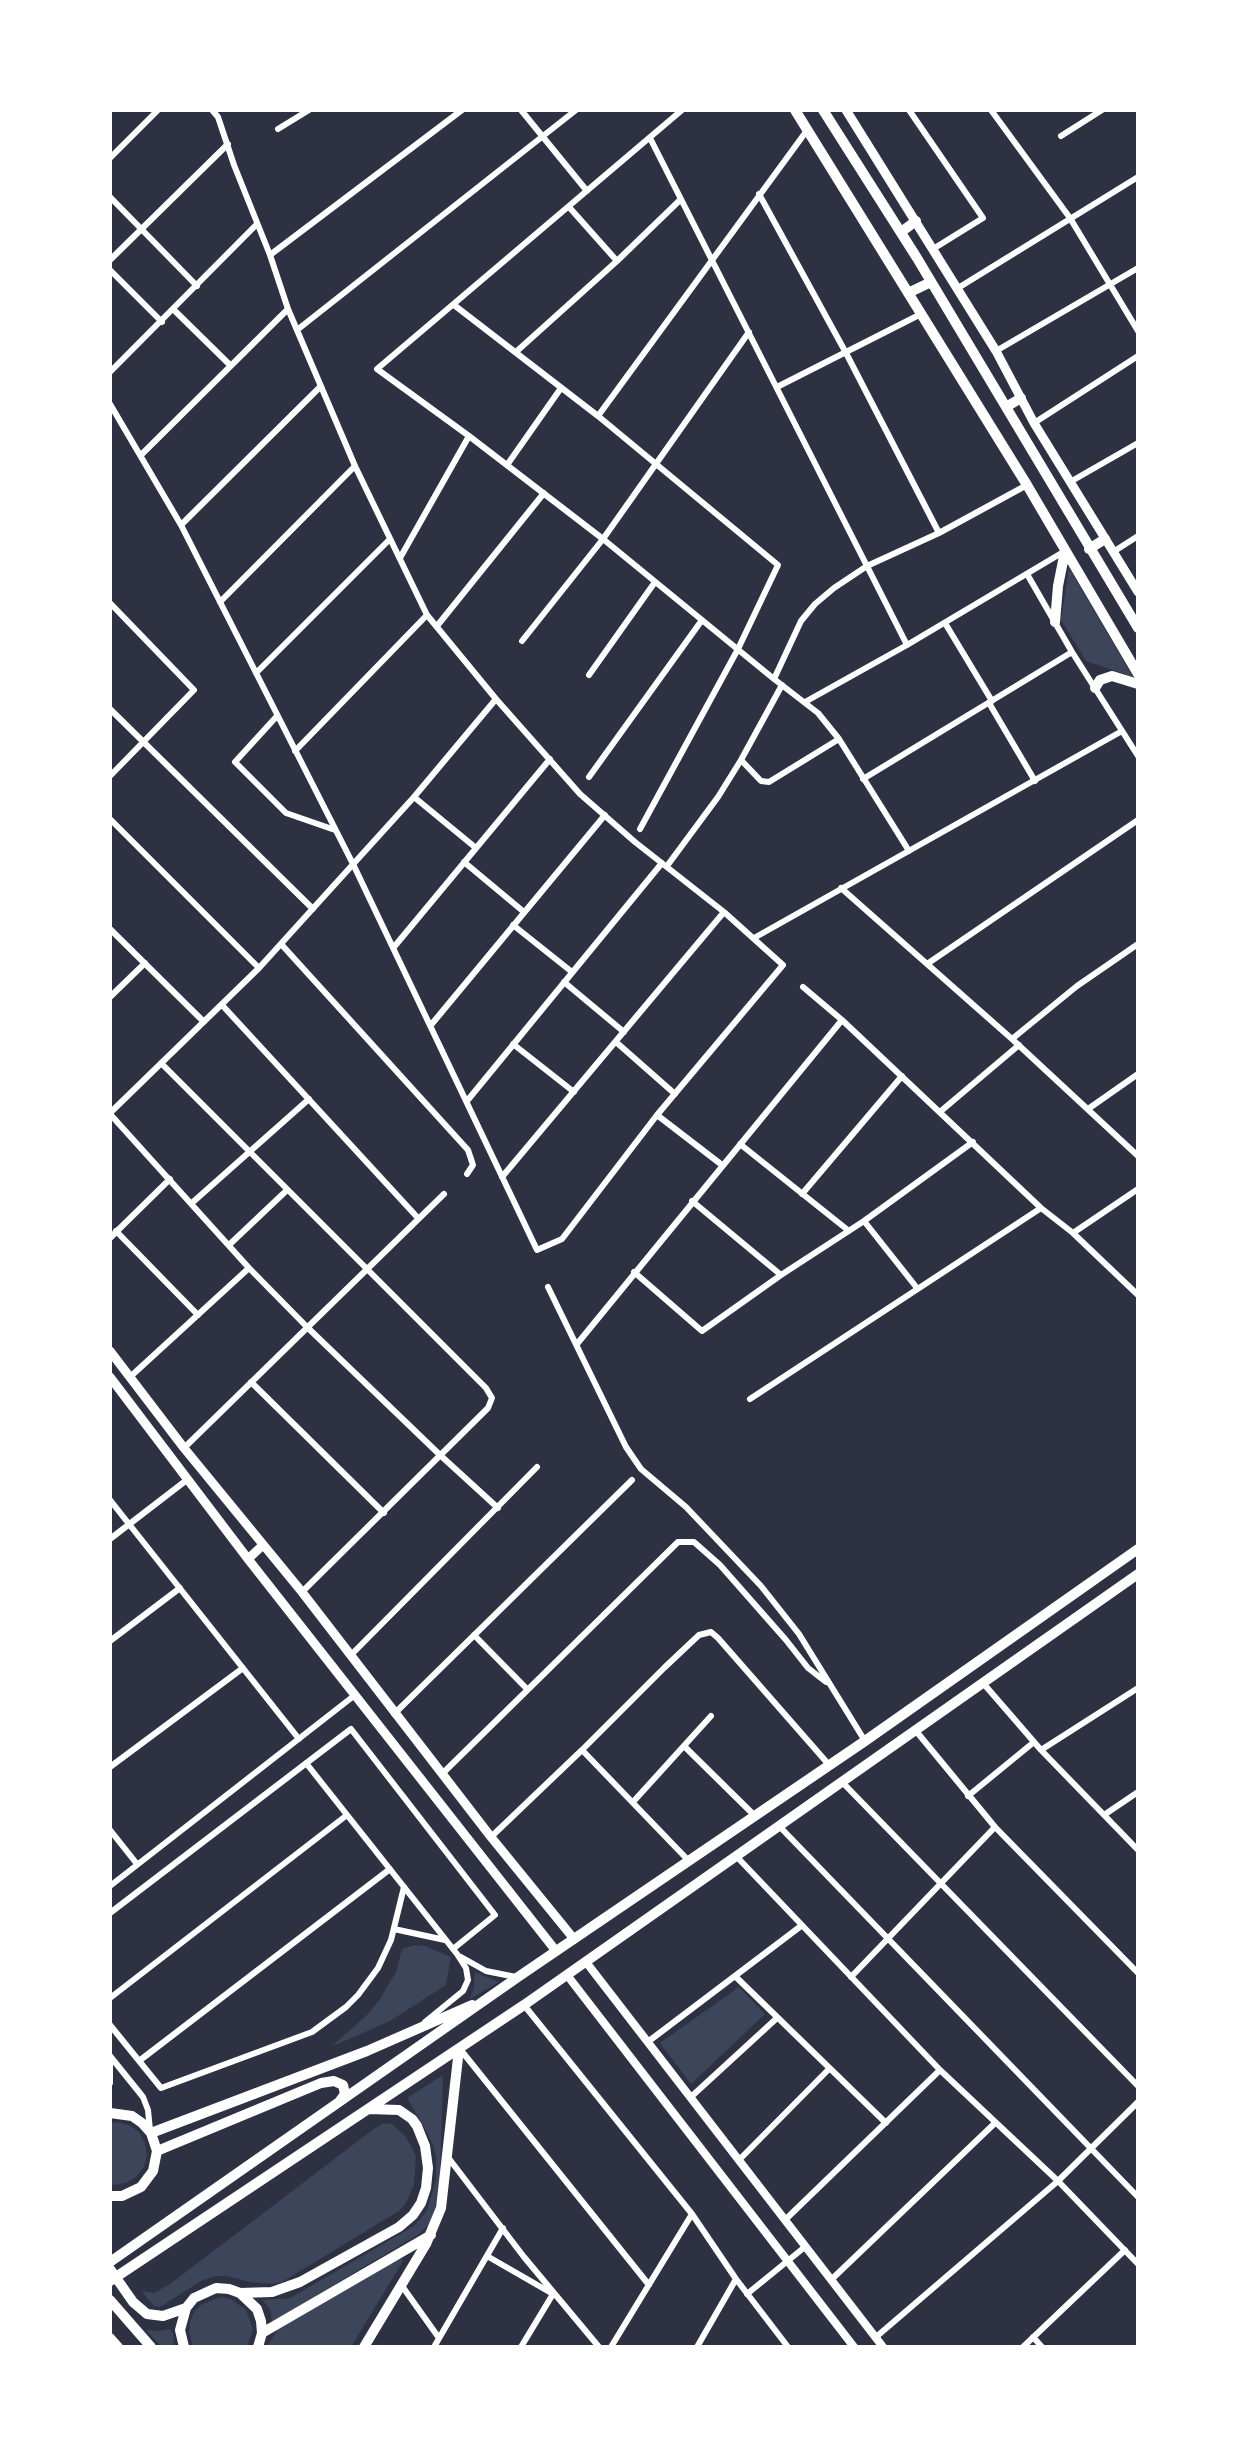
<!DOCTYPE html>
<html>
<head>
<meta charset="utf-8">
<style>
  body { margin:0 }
  #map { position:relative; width:1248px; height:2457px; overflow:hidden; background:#2d3142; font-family:"Roboto Condensed",sans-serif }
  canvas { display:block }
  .frame { position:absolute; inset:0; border:112px solid #fff; pointer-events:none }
</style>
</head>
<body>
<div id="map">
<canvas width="1248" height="2457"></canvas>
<div class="frame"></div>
</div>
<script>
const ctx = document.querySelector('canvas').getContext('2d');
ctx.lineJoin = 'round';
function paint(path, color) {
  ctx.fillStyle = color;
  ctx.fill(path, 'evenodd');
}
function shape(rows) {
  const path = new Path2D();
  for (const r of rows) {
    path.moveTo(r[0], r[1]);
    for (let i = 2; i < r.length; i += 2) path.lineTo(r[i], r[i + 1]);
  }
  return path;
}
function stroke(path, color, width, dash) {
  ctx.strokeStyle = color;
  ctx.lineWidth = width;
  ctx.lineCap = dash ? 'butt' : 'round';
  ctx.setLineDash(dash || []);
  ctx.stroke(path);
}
paint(shape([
  [1069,568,1133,677,1086,661,1061,620],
  [415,1945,425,1946,451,1957,446,1985,390,2021,331,2047,368,2014,380,1999,396,1972,402,1949],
  [475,1972,499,1982,470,1999,473,1990],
  [739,1987,765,2014,691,2084,660,2043],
  [443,2075,440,2179,434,2213,428,2225,419,2234,272,2322,270,2309,262,2300,290,2298,414,2226,427,2211,436,2179,436,2158,434,2147,424,2127,407,2098],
  [117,2122,129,2125,139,2132,145,2143,147,2155,144,2167,136,2177,126,2183,114,2185,110,2184,110,2123],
  [384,2123,392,2124,406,2137,416,2156,414,2185,406,2203,399,2211,282,2282,272,2284,250,2282,226,2276,216,2276,203,2280,160,2307,154,2306,147,2298,142,2291,154,2293,170,2284,375,2128],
  [399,2258,403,2261,351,2347,267,2347,279,2327],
  [221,2297,231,2299,246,2310,253,2329,247,2347,195,2347,192,2343,189,2333,190,2322,194,2312,202,2304],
  [170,2329,173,2334,174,2347,162,2347,146,2330,159,2331]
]), '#3c4559');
stroke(shape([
  [521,110,587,191],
  [682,110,377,369,469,436,603,539,774,679,818,713,839,739,909,851],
  [909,110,983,218,933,249],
  [991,110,1070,218,1138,331],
  [278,129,309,110],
  [1061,136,1102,110],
  [650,138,907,645],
  [110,158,158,110],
  [759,194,846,353,939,533],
  [110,197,197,286],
  [569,207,617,261],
  [270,255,462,110],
  [110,260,228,144],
  [110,270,162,322],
  [958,288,1138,177],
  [454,305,598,416,778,565,738,649,640,829],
  [174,310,231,366],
  [297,330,576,110],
  [517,351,617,261,680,200],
  [996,351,1138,268],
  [110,372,257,224],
  [777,387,921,314],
  [110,404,181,525,354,866,537,1250,562,1239,657,1115,783,965,724,912,635,842,580,794,496,699,427,615,355,466,288,309,270,255,234,165,218,117,212,110],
  [598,416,808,129],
  [1034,423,1138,356],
  [141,455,288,309],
  [507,465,561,388],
  [1070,482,1138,443],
  [181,525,321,386],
  [1113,552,1138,536],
  [400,558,469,436],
  [1027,574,1072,652,1138,756],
  [220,602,355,466],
  [110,603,194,690,110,776],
  [945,623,992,701],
  [437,626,544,493],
  [522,641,603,539,749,332],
  [256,673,390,539],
  [589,675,655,582],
  [774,679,801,621,815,604,834,588,867,566,939,533,1027,485],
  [805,702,907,645,1065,551],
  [989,703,1035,781],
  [110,709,313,909],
  [277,716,235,762,286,813,335,830],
  [295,751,427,615],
  [741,760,761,781,769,782,839,739],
  [589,777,702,620],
  [863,779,1072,652],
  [414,797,476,848],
  [110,819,259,968],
  [464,862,524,912],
  [667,866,718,797,741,760,782,685],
  [841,888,1012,1039,1138,1156],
  [513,925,572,972],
  [110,929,204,1022],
  [754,938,1122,731],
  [281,944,468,1150,473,1165,467,1174],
  [394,947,550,759],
  [927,964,1138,820],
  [564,982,624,1032],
  [803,987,842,1020,1041,1208,1073,1233,1138,1295],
  [110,997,145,963],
  [222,1005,418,1218],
  [431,1025,605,815],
  [1012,1039,1077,986,1138,944],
  [616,1042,675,1094],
  [513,1044,574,1092],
  [161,1063,486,1388,492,1398,488,1408,302,1592],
  [467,1101,662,863],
  [1088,1109,1138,1074],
  [941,1111,1019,1045],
  [110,1113,259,968,414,797,496,699],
  [110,1114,249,1268,308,1328,440,1455,498,1508],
  [657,1115,722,1165],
  [740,1144,849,1231],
  [502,1177,724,912],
  [802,1194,902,1076],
  [692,1201,781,1275],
  [193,1202,309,1099],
  [864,1221,917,1288],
  [116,1231,198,1315],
  [1073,1233,1138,1189],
  [110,1238,170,1179],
  [229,1245,286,1191],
  [634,1272,702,1331,781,1275,864,1221,973,1142],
  [548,1287,626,1447,641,1469,686,1507,761,1586,799,1634,865,1741],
  [577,1344,842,1020],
  [130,1377,249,1268],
  [251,1382,384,1513],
  [750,1399,1041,1208],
  [184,1448,444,1194],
  [110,1500,299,1739],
  [110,1539,188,1479],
  [474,1635,527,1689],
  [110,1641,180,1588],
  [351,1655,537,1467],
  [983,1683,1041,1750,1138,1850],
  [394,1714,632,1480],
  [916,1731,995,1827,1138,1973],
  [684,1746,754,1815],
  [582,1750,688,1860],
  [1041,1750,1138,1688],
  [306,1763,457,1954,466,1968,468,1980,463,1991,425,2022],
  [110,1767,243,1668],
  [442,1774,678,1542,694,1542,720,1565,786,1640,808,1668,826,1682],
  [843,1783,1138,2086],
  [968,1796,1034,1742],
  [633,1802,711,1716],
  [1104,1815,1138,1792],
  [780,1827,1138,2197],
  [110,1830,137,1864],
  [491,1837,582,1750,664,1668,699,1635,711,1632,718,1638,830,1766],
  [737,1857,940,2070,1058,2181,1138,2264],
  [110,1886,355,1695],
  [110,1913,351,1729,495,1915,453,1949],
  [394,1929,445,1940],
  [461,1957,486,1971,516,1977],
  [736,1977,886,2123],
  [851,1977,995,1827],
  [110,1998,347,1815],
  [524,2005,692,2214,736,2279,788,2347],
  [110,2025,161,2088,312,2032,346,2007,358,1995,378,1968,391,1940,404,1887],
  [649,2041,801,1926],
  [460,2049,649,2285],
  [110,2056,143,2097,148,2110,150,2130],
  [110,2060,110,2083],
  [139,2061,390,1869],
  [692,2096,777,2018],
  [447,2156,524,2257,599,2347],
  [740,2159,829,2069],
  [786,2219,940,2070],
  [487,2256,553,2294,521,2347],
  [832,2279,995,2123],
  [402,2286,439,2338],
  [747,2294,806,2246],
  [876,2337,1058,2181,1138,2102],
  [1033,2337,1042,2347],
  [434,2347,503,2228],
  [611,2347,692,2214],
  [697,2347,736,2279],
  [1023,2347,1125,2250]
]), '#fff', 6);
stroke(shape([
  [586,1962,883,2347],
  [567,1975,854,2347]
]), '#fff', 8);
stroke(shape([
  [846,110,996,351,1034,423,1138,592],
  [110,1351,184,1448,302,1592,491,1837,574,1939],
  [110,1377,248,1559,556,1951],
  [248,1559,263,1545]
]), '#fff', 9);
stroke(shape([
  [795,110,1027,485,1138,674],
  [823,110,917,258,1138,628],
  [901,232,916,221],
  [908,293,931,282],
  [1006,407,1021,398],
  [1089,549,1105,539],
  [1055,622,1058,586,1065,551],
  [1095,688,1100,680,1112,676,1138,684],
  [110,2113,132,2116,142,2123,151,2133,157,2151,153,2171,141,2187,122,2196,110,2196],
  [151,2133,367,2051,472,2005],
  [157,2151,321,2083,334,2081,343,2085,345,2094,340,2101],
  [110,2262,518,1977,865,1741,1138,1549],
  [110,2269,133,2302,147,2314,163,2316,186,2308],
  [110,2281,524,2005,1138,1574],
  [240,2293,272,2292,300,2282,399,2227,413,2215,421,2203,426,2188,428,2168,425,2146,417,2126,412,2119,399,2110,369,2109],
  [110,2300,151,2347],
  [262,2333,431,2235],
  [110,2338,118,2347],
  [184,2347,180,2330,186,2308,194,2298,216,2288,229,2289,240,2293,257,2309,261,2321,262,2333,258,2347],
  [364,2347,426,2244,441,2208,459,2049]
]), '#fff', 10);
</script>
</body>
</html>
